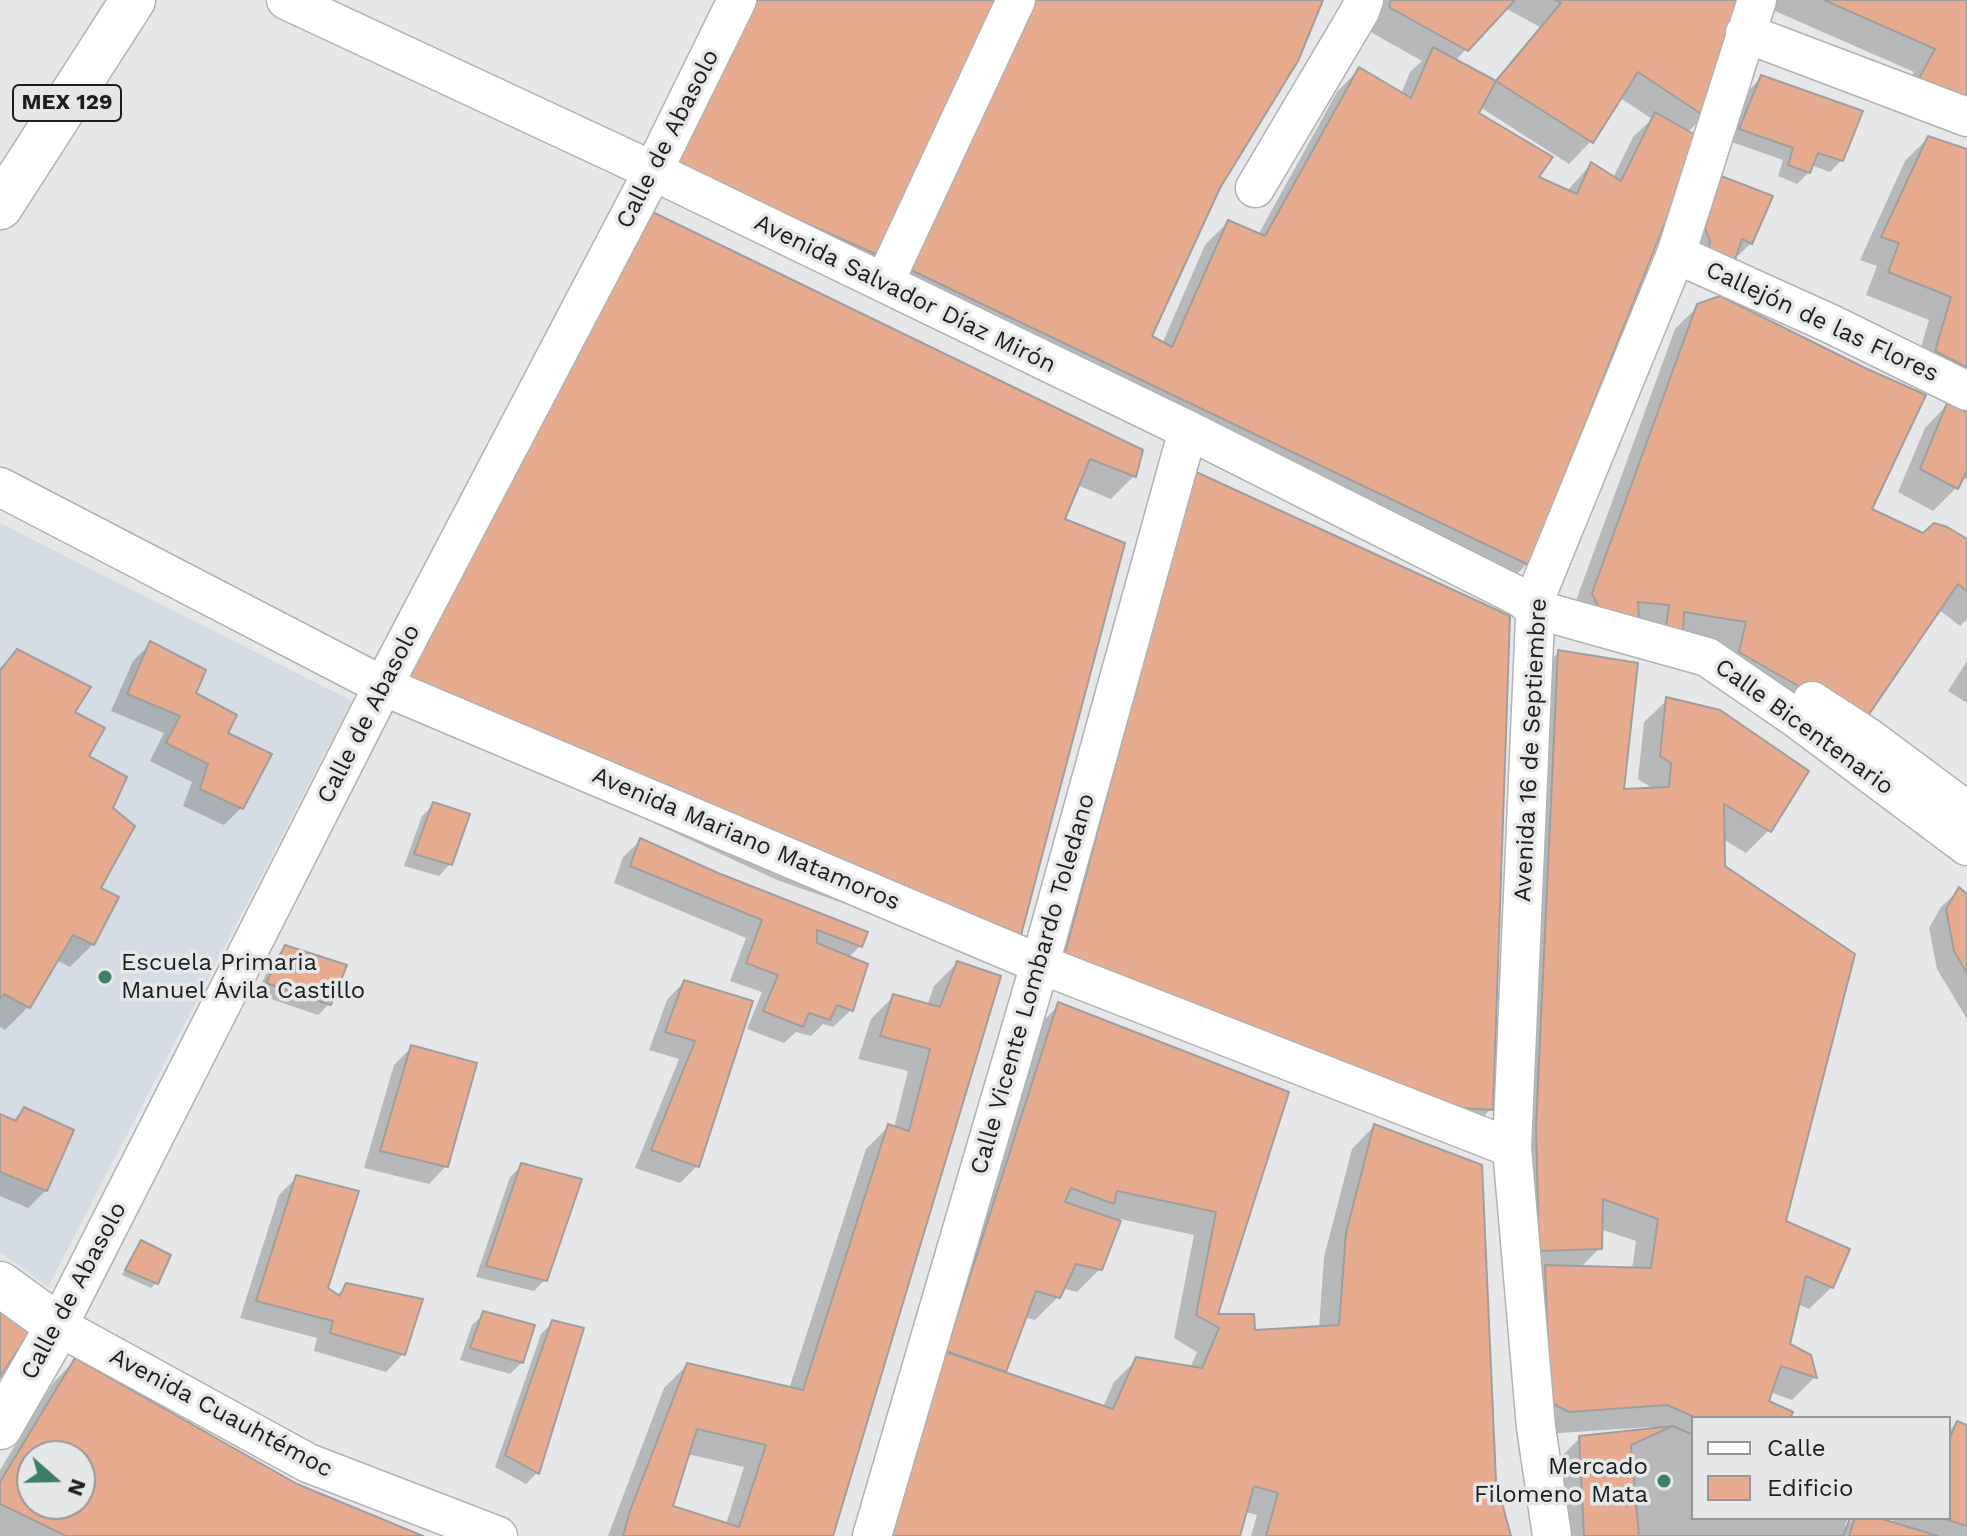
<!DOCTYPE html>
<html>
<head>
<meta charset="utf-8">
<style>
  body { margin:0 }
  #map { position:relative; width:1967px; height:1536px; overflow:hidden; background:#e5e7e8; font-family:"Work Sans",sans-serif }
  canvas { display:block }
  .legend { position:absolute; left:1691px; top:1416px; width:260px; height:104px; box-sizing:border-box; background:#e5e7e8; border:2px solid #959797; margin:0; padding:10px 14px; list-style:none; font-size:24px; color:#1d1e1e }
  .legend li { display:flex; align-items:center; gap:16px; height:40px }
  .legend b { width:40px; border:2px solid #959797 }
  .north { position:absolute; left:16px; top:1440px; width:80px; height:80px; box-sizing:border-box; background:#e5e7e8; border:2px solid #959797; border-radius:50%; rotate:110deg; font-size:22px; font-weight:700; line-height:32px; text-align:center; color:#1d1e1e }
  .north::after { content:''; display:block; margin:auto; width:28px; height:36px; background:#3e7d6a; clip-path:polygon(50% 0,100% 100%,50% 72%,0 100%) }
</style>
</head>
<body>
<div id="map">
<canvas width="1967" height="1536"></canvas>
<ul class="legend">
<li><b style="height:10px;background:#fff"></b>Calle</li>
<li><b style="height:22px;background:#e7ab90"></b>Edificio</li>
</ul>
<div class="north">N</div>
</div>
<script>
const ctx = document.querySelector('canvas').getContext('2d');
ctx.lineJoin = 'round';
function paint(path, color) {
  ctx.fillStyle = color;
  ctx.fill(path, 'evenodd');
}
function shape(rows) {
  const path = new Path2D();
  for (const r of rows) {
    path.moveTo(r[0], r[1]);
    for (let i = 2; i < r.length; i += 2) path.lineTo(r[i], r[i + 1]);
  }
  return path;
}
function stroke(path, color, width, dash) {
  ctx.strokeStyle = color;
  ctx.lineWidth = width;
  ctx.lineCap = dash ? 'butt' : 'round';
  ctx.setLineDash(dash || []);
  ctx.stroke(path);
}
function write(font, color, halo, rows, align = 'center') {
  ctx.font = font + ' "Work Sans",sans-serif';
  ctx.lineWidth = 7;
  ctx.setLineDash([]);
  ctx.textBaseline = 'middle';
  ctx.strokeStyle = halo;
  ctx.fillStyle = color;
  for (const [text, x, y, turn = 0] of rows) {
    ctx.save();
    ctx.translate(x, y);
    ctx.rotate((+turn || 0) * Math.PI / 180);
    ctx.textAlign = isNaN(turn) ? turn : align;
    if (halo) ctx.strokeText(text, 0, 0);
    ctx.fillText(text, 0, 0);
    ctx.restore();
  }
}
paint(shape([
  [0,523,352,701,48,1287,0,1252]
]), '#d6dce3');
paint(shape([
  [1321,0,1218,187,1149,337,1162,344,1205,245,1228,222,1258,235,1337,92,1359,69,1401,94,1410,72,1422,61,1367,30,1377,0,1740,0,1704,116,1687,133,1527,564,1504,587,648,186],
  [1505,8,1540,27,1494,82,1455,61],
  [1619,97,1652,119,1633,137,1613,178,1591,164,1567,191,1536,178,1476,114,1480,107,1569,164,1591,141],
  [1771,0,1967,0,1967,130,1897,103,1914,72,1768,8],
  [1762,77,1842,160,1830,172,1811,165,1809,172,1797,184,1778,176,1783,160,1729,141,1750,89],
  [1928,138,1967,151,1967,400,1913,374,1929,320,1866,295,1877,266,1860,260,1905,161],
  [1722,178,1751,243,1739,255,1699,254,1694,241,1710,190],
  [613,230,1134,476,1111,499,1077,485,1063,520,1019,934,997,957,777,880,382,697],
  [1698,306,1869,510,1924,536,1967,541,1967,619,1960,626,1938,609,1861,721,1717,675,1724,644,1570,617,1675,329],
  [1947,405,1967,414,1967,480,1962,477,1956,488,1933,511,1898,492,1925,428],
  [1171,496,1491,1109,1468,1132,1043,980],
  [151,643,226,734,242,807,224,825,183,806,192,782,150,761,164,733,111,711,133,661],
  [17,651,73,712,87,757,111,809,93,944,70,967,56,960,28,1007,5,1030,0,1027,0,668],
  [1559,652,1622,791,1648,790,1649,786,1638,779,1644,722,1667,700,1769,830,1746,853,1723,839,1723,867,1783,1222,1832,1287,1809,1309,1797,1304,1787,1345,1810,1357,1815,1377,1792,1400,1770,1392,1766,1402,1788,1418,1693,1418,1693,1518,1848,1518,1844,1527,1854,1518,1872,1518,1891,1524,1894,1518,1949,1518,1949,1431,1957,1423,1967,1427,1967,1536,1561,1536,1557,1461,1580,1438,1651,1430,1650,1427,1545,1434,1517,1273,1536,675],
  [1600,1229,1636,1241,1632,1269,1580,1268,1600,1248],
  [1967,661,1967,703,1948,691],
  [434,804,450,864,439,876,404,866,422,816],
  [641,840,860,946,848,958,851,1010,833,1027,823,1024,811,1036,796,1032,784,1043,747,1029,762,992,730,981,746,938,614,883,623,857],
  [1959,890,1967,896,1967,1019,1937,969,1929,928,1941,907],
  [285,947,330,1003,318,1015,256,994,274,959],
  [957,963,831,1536,608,1536,664,1388,687,1365,789,1389,866,1149,889,1126,894,1128,908,1071,858,1059,871,1019,894,996,927,1006,934,986],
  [687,1454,744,1467,726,1524,670,1507],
  [684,982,750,1003,697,1166,680,1183,635,1168,679,1059,649,1050,667,1000],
  [1059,1005,1286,1093,1216,1316,1254,1332,1319,1328,1324,1257,1352,1149,1374,1126,1494,1482,1509,1536,1251,1536,1257,1515,1245,1512,1238,1536,875,1536,1036,1028],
  [1120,1219,1194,1235,1174,1338,1197,1352,1190,1368,1137,1359,1114,1382,1103,1407,1003,1373,1024,1317,1035,1320,1058,1297,1062,1288,1077,1292,1100,1269],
  [412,1047,446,1166,429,1184,364,1168,394,1065],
  [24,1109,46,1190,28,1208,0,1196,0,1116,12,1122],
  [522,1165,545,1280,534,1291,476,1277,510,1177],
  [296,1178,325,1289,336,1296,347,1285,403,1354,386,1372,314,1351,317,1338,240,1318,279,1195],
  [141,1242,156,1283,151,1288,122,1275],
  [484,1314,522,1362,510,1374,460,1360,472,1325],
  [553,1322,537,1473,526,1484,495,1467,541,1334],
  [75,1360,296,1486,418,1536,0,1536,0,1470,53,1383],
  [32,1456,80,1456,80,1504,32,1504]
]), '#0003');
const building = shape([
  [750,0,1323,0,1298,61,1220,188,1152,336,1172,347,1228,220,1265,236,1359,67,1411,98,1433,47,1496,81,1479,113,1553,157,1539,177,1577,194,1591,162,1621,181,1655,112,1699,137,1529,565,894,262,669,163,750,0],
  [1391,0,1515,0,1468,51,1389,7,1391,0],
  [1555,0,1742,0,1706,117,1638,72,1593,143,1496,81,1561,3,1555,0],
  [1824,0,1967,0,1967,99,1918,80,1935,49,1824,0],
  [1761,75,1863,111,1843,161,1818,153,1810,173,1788,165,1793,148,1739,129,1761,75],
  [1928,136,1967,149,1967,367,1935,351,1951,297,1888,272,1899,243,1881,237,1928,136],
  [1721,176,1773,196,1752,244,1742,239,1733,266,1707,258,1710,241,1705,228,1721,176],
  [636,204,1143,450,1136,477,1090,459,1065,519,1125,543,1021,935,801,857,403,674,636,204],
  [1720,296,1865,368,1926,395,1872,509,1923,533,1934,523,1947,527,1967,539,1967,591,1958,584,1863,723,1739,652,1746,622,1684,612,1683,631,1666,628,1669,605,1638,602,1639,618,1601,613,1592,593,1697,304,1720,296],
  [1947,403,1967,412,1967,471,1958,489,1920,469,1947,403],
  [1194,471,1510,616,1493,1110,1447,1107,1064,957,1194,471],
  [150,641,206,670,196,693,237,715,228,733,272,754,243,809,200,789,208,764,166,743,180,716,127,694,150,641],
  [17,649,91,687,75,712,105,728,89,756,127,777,113,808,135,826,101,888,119,897,94,945,73,935,30,1008,4,994,0,999,0,671,17,649],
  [1558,650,1638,663,1624,789,1669,787,1671,763,1660,756,1666,697,1720,710,1809,771,1771,832,1724,804,1725,866,1855,954,1786,1221,1850,1249,1833,1288,1806,1276,1790,1344,1811,1355,1817,1378,1781,1366,1769,1401,1793,1412,1790,1418,1697,1418,1667,1405,1569,1412,1550,1402,1545,1265,1651,1268,1658,1219,1603,1199,1602,1249,1539,1251,1536,1127,1558,650],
  [433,802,470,814,452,865,414,854,433,802],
  [640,838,718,873,868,932,862,947,817,930,817,943,868,964,853,1011,837,1005,830,1020,809,1013,803,1027,763,1011,778,975,746,963,762,920,630,866,640,838],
  [1959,887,1967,894,1967,973,1954,951,1946,909,1959,887],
  [285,945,347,965,331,1005,266,983,285,945],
  [957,961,1001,976,833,1536,623,1536,630,1511,687,1363,803,1390,888,1124,909,1131,930,1049,880,1036,893,994,940,1007,957,961],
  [697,1429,766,1445,739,1527,673,1506,697,1429],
  [684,980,753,1001,699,1167,651,1150,695,1041,665,1032,684,980],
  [1058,1002,1289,1092,1218,1314,1254,1314,1255,1330,1339,1325,1346,1233,1374,1124,1482,1165,1496,1481,1511,1536,1266,1536,1278,1493,1254,1486,1240,1536,889,1536,946,1352,1113,1409,1136,1357,1202,1368,1219,1328,1196,1315,1216,1212,1117,1191,1114,1204,1071,1188,1065,1202,1121,1221,1102,1270,1076,1264,1060,1298,1036,1291,1006,1372,946,1351,1058,1002],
  [411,1045,477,1063,448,1167,380,1151,411,1045],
  [24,1107,74,1130,47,1191,0,1172,0,1114,16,1121,24,1107],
  [521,1163,582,1179,547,1281,486,1266,521,1163],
  [296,1175,359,1191,328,1288,340,1296,346,1283,423,1299,405,1355,330,1333,333,1321,256,1301,296,1175],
  [141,1240,171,1255,158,1284,125,1270,141,1240],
  [0,1310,30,1331,0,1377,0,1310],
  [483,1311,535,1325,523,1363,470,1348,483,1311],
  [552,1320,584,1328,539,1474,505,1455,552,1320],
  [75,1358,297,1484,423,1536,66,1536,0,1504,0,1482,75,1358],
  [32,1456,80,1456,80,1504,32,1504,32,1456],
  [1957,1421,1967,1425,1967,1526,1942,1518,1949,1518,1949,1440,1957,1421],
  [1673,1426,1693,1435,1693,1518,1850,1518,1843,1536,1584,1536,1579,1436,1673,1426],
  [1673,1426,1693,1435,1693,1518,1850,1518,1843,1536,1639,1536,1631,1445,1673,1426],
  [1855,1518,1879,1518,1938,1536,1849,1536,1855,1518]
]);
paint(building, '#e7ab90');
stroke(building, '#a09e9d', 2);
const minor = shape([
  [286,0,653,171,1188,430,1520,597,1535,609,1707,657,1796,718,1967,846],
  [1745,33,1967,117],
  [1255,188,1360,11,1364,0],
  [1676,254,1831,324,1967,391],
  [884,283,1016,0],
  [0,487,383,686,1040,964,1512,1148],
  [1812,701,1869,738,1967,811],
  [498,1536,308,1463,58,1326,383,686,653,171,737,0],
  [872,1536,1040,964,1188,430],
  [1552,1536,1536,1427,1512,1148,1536,596,1676,254,1757,0]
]);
const primary = shape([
  [0,207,133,0],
  [0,1284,58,1326,0,1427]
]);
stroke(minor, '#b1b2b3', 41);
stroke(primary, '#b1b2b3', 47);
stroke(minor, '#fff', 38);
stroke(primary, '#fff', 44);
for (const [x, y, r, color] of [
  [105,977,8,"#3e7d6a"],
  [1664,1481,8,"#3e7d6a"]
]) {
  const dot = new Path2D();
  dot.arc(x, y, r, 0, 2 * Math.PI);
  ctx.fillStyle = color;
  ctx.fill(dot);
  stroke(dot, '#e5e7e8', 3);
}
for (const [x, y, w] of [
  [67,103,108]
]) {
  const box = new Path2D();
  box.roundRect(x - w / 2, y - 18, w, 36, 6);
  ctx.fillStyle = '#e5e7e8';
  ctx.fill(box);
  stroke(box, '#1d1e1e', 2);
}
write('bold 22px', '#1d1e1e', null, [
  ["MEX 129",67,103]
]);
write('24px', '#1d1e1e', '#e5e7e8', [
  ["Calle de Abasolo",668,139,-63],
  ["Avenida Salvador Díaz Mirón",905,294,26],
  ["Callejón de las Flores",1822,322,25],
  ["Calle de Abasolo",369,714,-63],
  ["Calle Bicentenario",1804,727,36],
  ["Avenida 16 de Septiembre",1531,750,-87],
  ["Avenida Mariano Matamoros",746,839,23],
  ["Calle Vicente Lombardo Toledano",1033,984,-74],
  ["Calle de Abasolo",74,1291,-62],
  ["Avenida Cuauhtémoc",221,1413,28]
]);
write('24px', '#1d1e1e', '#e5e7e8', [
  ["Escuela Primaria",121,963],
  ["Manuel Ávila Castillo",121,991],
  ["Mercado",1648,1467,"right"],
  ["Filomeno Mata",1648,1495,"right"]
], 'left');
</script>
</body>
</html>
